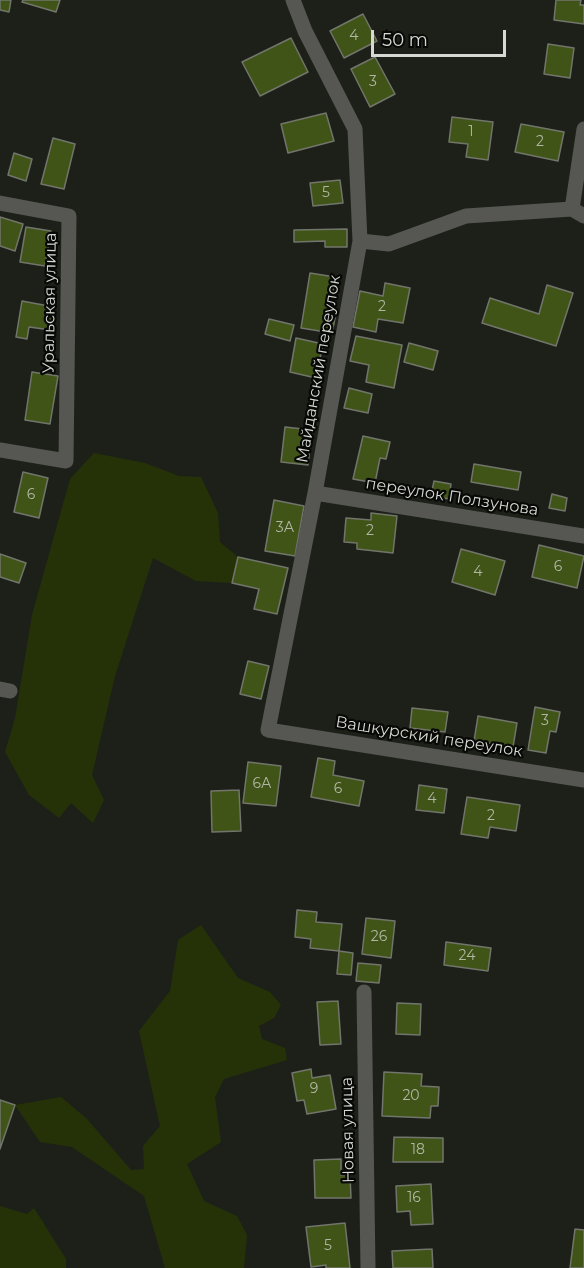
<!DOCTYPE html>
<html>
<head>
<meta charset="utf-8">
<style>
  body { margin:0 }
  #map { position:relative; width:584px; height:1268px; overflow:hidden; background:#1d2018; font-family:Montserrat,sans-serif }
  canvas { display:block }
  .scale { position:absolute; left:371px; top:30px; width:135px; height:27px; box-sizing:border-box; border:3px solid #d6d8d3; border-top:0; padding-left:8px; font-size:18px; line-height:21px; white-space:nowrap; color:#d6d8d3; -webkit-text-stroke:4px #080906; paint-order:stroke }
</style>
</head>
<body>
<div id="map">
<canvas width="584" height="1268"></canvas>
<div class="scale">50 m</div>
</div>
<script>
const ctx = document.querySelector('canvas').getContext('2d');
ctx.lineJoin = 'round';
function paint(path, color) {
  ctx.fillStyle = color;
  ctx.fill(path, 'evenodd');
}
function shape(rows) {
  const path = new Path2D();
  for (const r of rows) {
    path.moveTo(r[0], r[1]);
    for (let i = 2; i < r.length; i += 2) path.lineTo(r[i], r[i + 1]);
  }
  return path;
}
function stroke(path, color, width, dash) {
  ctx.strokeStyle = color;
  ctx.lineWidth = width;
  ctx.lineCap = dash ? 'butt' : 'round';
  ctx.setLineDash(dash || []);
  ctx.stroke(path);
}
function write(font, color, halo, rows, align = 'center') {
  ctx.font = font + ' Montserrat,sans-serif';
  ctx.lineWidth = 4.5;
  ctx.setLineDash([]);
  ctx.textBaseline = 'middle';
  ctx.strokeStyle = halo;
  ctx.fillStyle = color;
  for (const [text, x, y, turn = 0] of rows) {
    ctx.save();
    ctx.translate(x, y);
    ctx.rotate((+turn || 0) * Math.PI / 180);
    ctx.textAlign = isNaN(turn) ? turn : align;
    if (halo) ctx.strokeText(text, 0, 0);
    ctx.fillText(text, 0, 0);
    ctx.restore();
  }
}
paint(shape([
  [94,453,145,463,179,476,201,477,218,513,220,542,238,557,232,583,196,581,153,558,115,676,92,775,104,800,93,823,71,803,59,818,29,795,5,752,15,718,32,615,70,479],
  [201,925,238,978,270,992,281,1005,274,1018,259,1026,262,1039,285,1048,287,1060,224,1079,215,1097,221,1142,187,1164,204,1201,237,1216,247,1235,244,1268,165,1268,144,1196,72,1147,40,1142,15,1105,61,1097,87,1119,131,1170,144,1169,143,1146,160,1126,139,1031,170,991,178,940],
  [0,1206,27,1214,34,1208,66,1259,66,1268,0,1268]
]), '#253208');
const building = shape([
  [0,0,11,0,9,12,0,10,0,0],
  [23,0,60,0,56,12,22,2,23,0],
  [556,0,581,0,580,5,584,5,584,24,554,20,556,0],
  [363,14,377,41,344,58,330,31,363,14],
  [291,38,308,72,260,96,242,62,291,38],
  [548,44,574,48,570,78,544,74,548,44],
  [375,57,395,94,370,107,351,69,375,57],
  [326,113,334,141,288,153,281,124,326,113],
  [452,117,493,122,488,160,466,157,468,144,449,142,452,117],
  [521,124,564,132,558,161,515,152,521,124],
  [53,138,75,144,64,189,41,184,53,138],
  [14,153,32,159,26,181,8,175,14,153],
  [340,180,343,203,313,206,310,183,340,180],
  [0,217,23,224,15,251,0,246,0,217],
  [26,227,51,231,45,266,20,262,26,227],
  [347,229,347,247,325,247,325,241,294,242,294,230,347,229],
  [310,273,335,277,329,317,335,318,332,333,301,328,310,273],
  [385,283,410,288,403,323,378,319,376,332,353,327,360,291,383,296,385,283],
  [547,285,573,293,556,346,482,323,490,298,539,314,547,285],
  [22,301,54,307,51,330,29,327,27,339,16,337,22,301],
  [269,319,294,325,290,341,265,334,269,319],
  [356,336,402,345,394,388,366,382,369,365,350,361,356,336],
  [296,338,323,344,316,378,290,372,296,338],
  [409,343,438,351,433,370,404,362,409,343],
  [32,372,58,376,50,424,25,420,32,372],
  [349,388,372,394,368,413,344,408,349,388],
  [285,427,312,430,308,465,281,462,285,427],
  [363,436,390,442,386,459,380,458,375,483,353,479,363,436],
  [474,464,521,472,518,490,471,482,474,464],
  [23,472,48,478,39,518,14,512,23,472],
  [434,481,451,484,449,499,431,496,434,481],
  [552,494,567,498,565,511,549,508,552,494],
  [274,500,304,506,295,556,265,551,274,500],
  [371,513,397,516,393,553,357,549,357,543,344,542,346,518,371,520,371,513],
  [539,545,584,556,577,588,532,577,539,545],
  [461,549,505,561,495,595,452,582,461,549],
  [0,554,26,563,19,583,0,577,0,554],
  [238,557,288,568,277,614,254,609,259,589,232,583,238,557],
  [248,661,269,666,261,699,240,694,248,661],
  [535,707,560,712,556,732,550,731,546,753,528,750,535,707],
  [412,708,448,712,445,732,410,728,412,708],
  [478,716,517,723,513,747,474,741,478,716],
  [318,758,335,761,333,775,364,781,359,806,311,797,318,758],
  [248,762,281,766,276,806,243,803,248,762],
  [419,785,447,789,444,813,416,810,419,785],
  [239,790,241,831,212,832,211,791,239,790],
  [467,797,520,805,516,831,490,827,488,838,461,834,467,797],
  [297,910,317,912,316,922,342,924,339,951,310,948,311,939,295,937,297,910],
  [366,918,395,921,391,958,362,954,366,918],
  [446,942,491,948,488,971,444,965,446,942],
  [339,951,353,953,351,975,337,974,339,951],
  [358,963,381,965,379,983,356,981,358,963],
  [338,1001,341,1044,320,1045,317,1002,338,1001],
  [397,1003,421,1004,420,1035,396,1034,397,1003],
  [311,1069,312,1078,330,1075,336,1109,307,1114,304,1100,297,1101,292,1073,311,1069],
  [384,1072,422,1074,421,1086,439,1087,438,1106,431,1106,430,1118,382,1116,384,1072],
  [0,1100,15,1105,0,1149,0,1100],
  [394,1137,443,1138,443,1162,393,1162,394,1137],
  [341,1159,341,1175,350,1175,351,1198,315,1198,314,1160,341,1159],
  [431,1184,433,1224,411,1225,410,1211,397,1212,396,1186,431,1184],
  [345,1223,350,1268,326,1268,326,1265,311,1267,306,1227,345,1223],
  [575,1229,584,1230,584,1268,570,1268,575,1229],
  [432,1249,433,1268,393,1268,392,1251,432,1249]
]);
paint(building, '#415418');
stroke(building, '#71756b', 1.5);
stroke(shape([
  [293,0,305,31,355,129,360,241,315,493,268,730,584,780],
  [0,203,69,216,66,461,0,450],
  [572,209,584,129],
  [360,241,389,244,466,216,572,209,584,216],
  [315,493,584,536],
  [0,689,10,691],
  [364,992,368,1268]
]), '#565753', 15);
write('14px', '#b1b7a4', null, [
  ["4",354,36],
  ["3",373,82],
  ["1",471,132],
  ["2",540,142],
  ["5",326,193],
  ["2",382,307],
  ["6",31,495],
  ["3А",285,528],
  ["2",370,531],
  ["6",558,567],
  ["4",478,572],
  ["3",545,721],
  ["6А",262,784],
  ["6",338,789],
  ["4",432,799],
  ["2",491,816],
  ["26",379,937],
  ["24",467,956],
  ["9",314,1089],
  ["20",411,1096],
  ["18",418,1150],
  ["16",414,1198],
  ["5",328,1246]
]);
write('16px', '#d6d8d3', '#080906', [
  ["Уральская улица",50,303,-89],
  ["Майданский переулок",319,369,-80],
  ["переулок Ползунова",452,497,9],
  ["Вашкурский переулок",429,737,9],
  ["Новая улица",348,1130,-91]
]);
</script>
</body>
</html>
